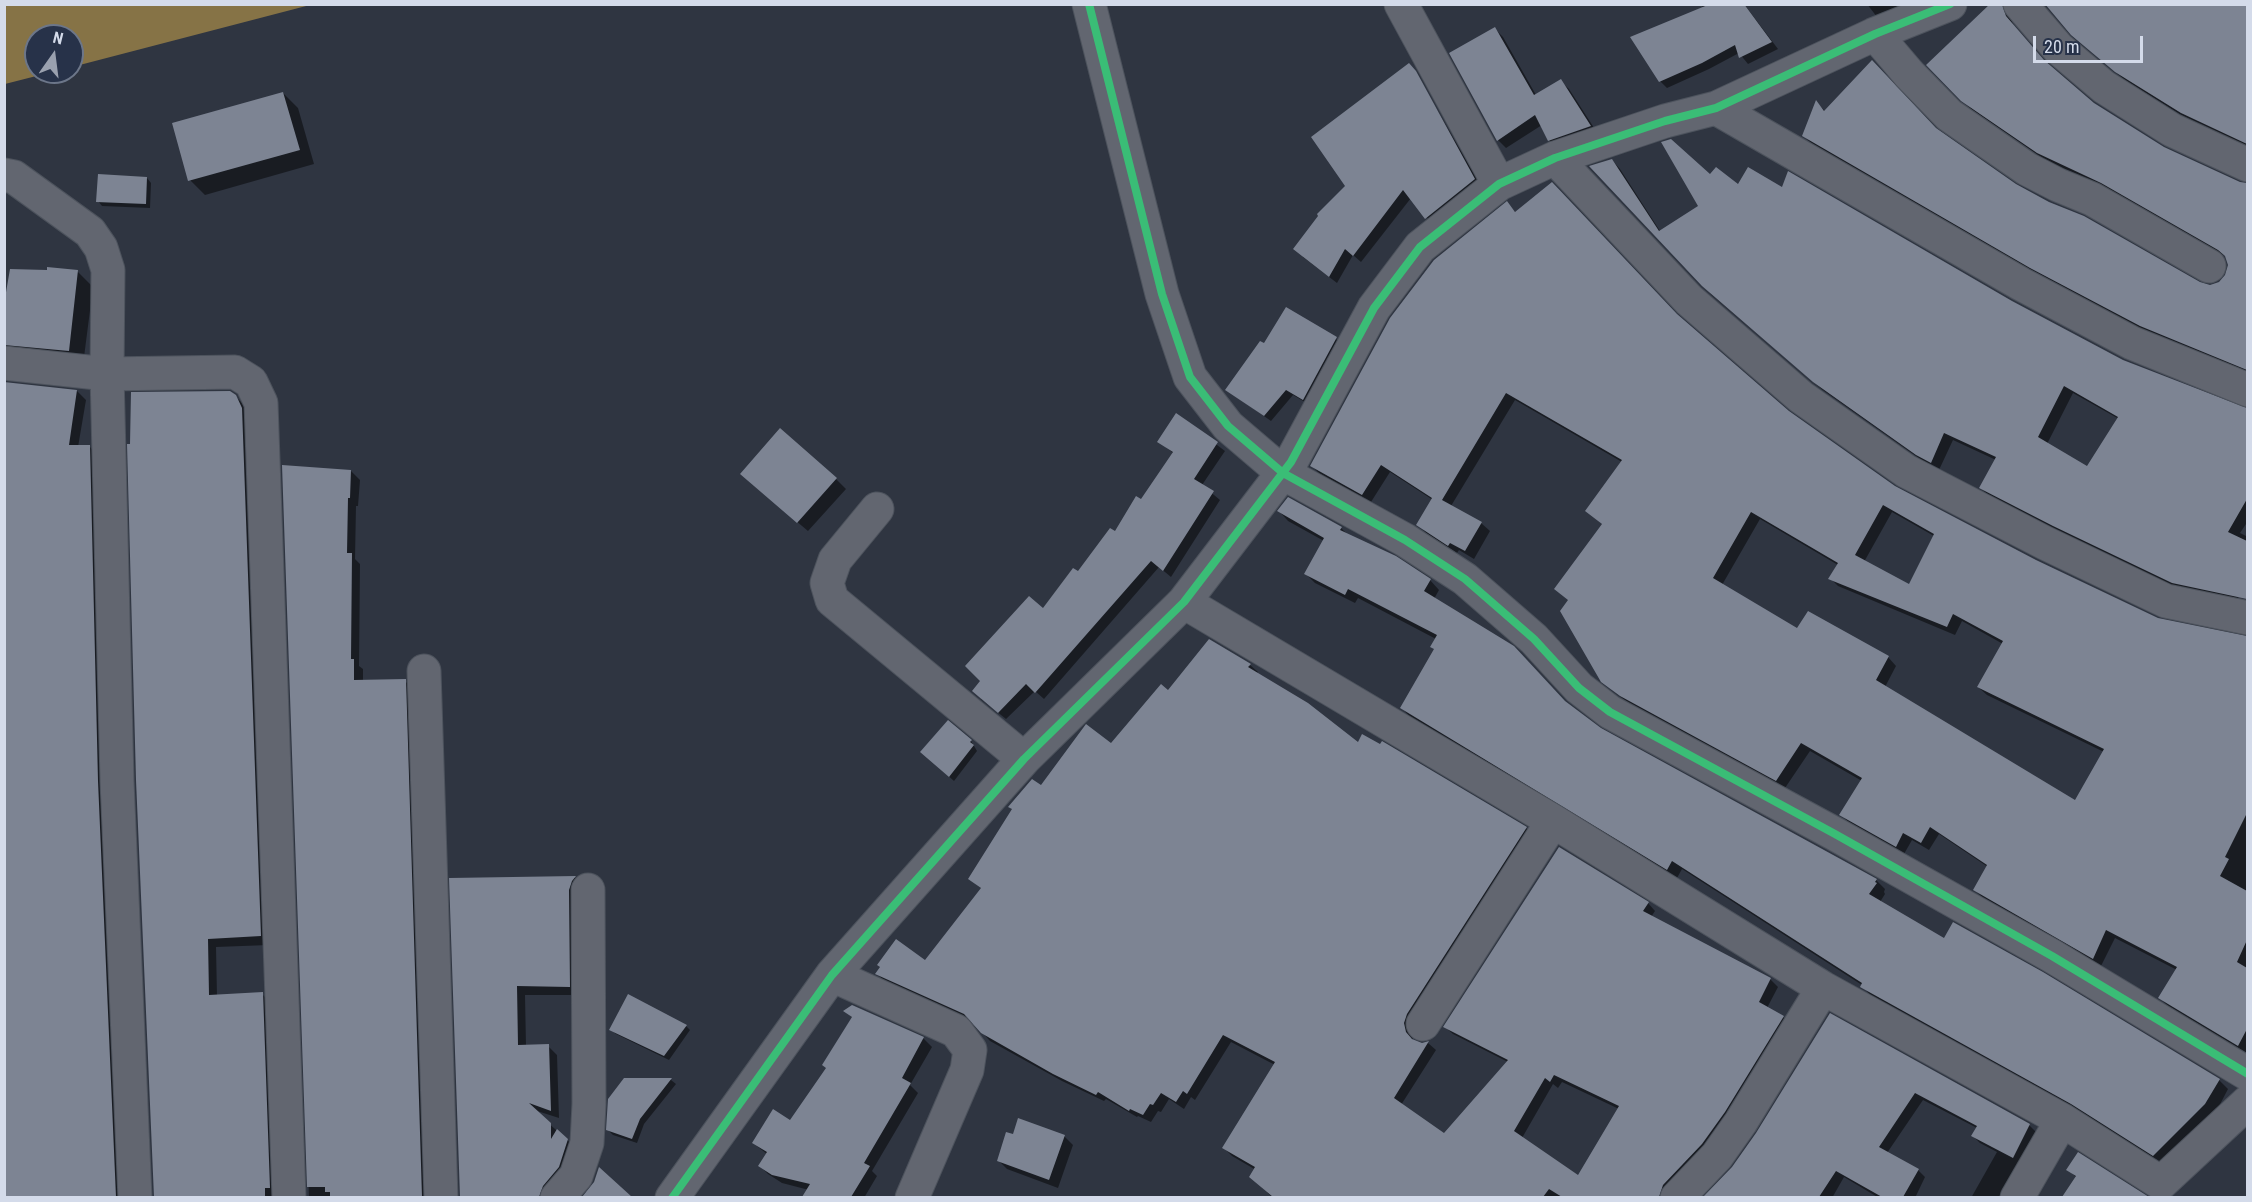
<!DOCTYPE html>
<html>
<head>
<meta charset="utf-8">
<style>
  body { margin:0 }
  #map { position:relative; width:2252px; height:1202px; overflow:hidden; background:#2f3541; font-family:"Roboto Condensed",sans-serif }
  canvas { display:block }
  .frame { position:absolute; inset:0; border:6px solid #d4dbea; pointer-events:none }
  .north { position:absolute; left:24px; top:24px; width:60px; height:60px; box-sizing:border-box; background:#273249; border:2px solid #6c7689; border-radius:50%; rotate:14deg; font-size:16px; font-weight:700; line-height:24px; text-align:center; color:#d4dbea }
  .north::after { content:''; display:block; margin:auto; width:21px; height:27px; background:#9aa1af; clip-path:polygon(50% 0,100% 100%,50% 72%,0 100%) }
  .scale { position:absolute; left:2033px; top:36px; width:110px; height:27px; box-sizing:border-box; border:3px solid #d4dbea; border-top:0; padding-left:8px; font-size:18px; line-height:21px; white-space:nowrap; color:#d4dbea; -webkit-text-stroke:4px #273249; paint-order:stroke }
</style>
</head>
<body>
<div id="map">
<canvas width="2252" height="1202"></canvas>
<div class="frame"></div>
<div class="north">N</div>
<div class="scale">20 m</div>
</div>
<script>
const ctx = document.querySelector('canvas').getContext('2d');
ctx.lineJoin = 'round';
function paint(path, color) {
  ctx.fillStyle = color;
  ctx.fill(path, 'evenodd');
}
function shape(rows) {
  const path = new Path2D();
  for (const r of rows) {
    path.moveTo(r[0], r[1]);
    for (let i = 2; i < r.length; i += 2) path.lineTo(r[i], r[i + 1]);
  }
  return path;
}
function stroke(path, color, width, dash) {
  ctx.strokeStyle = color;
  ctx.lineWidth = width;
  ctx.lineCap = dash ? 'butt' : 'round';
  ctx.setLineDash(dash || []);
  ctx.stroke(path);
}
paint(shape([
  [5,4,310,4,310,5,72,67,72,36,36,36,36,72,52,72,5,84]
]), '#867346');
paint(shape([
  [1702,4,1744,4,1778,49,1748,64,1739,53,1709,69,1667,88,1660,81,1703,9],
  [1867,4,1905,4,1877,17],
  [1994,4,2012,4,2009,16,2014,26,2049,67,2091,103,2163,148,2240,183,2248,185,2248,374,2150,334,2040,276,1812,144,1804,136,1817,103,1826,112,1937,131,2016,186,2199,284,2208,286,2219,284,2226,277,2229,267,2227,257,2111,191,2047,161,1971,109,1929,65],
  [2047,4,2248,4,2248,148,2191,121,2125,80,2081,43],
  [1495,29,1503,37,1536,95,1560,81,1569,89,1598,134,1558,148,1549,140,1542,125,1506,148,1498,140],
  [1416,73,1482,188,1434,226,1411,198,1361,262,1353,255,1337,283,1303,257,1320,216,1347,186],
  [283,93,298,108,314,164,205,195,190,180],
  [1612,160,1620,169,1660,231,1700,207,1710,176,1738,186,1783,189,2011,302,2123,361,2241,409,2248,410,2248,521,2240,533,2248,537,2248,579,2236,602,2182,591,2063,534,1989,496,1981,488,1996,460,1953,440,1939,470,1926,463,1823,390,1712,295,1591,167],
  [2073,393,2119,419,2087,468,2047,444],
  [147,178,151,183,150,208,102,206,98,201],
  [1507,203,1516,213,1678,318,1788,412,1894,488,2226,661,2248,670,2247,1053,2168,1006,2160,998,2177,970,2115,938,2101,966,1983,898,1975,890,1988,867,1939,834,1929,850,1912,840,1904,854,1849,823,1841,814,1862,781,1810,751,1785,788,1630,704,1612,690,1569,601,1603,525,1587,510,1622,462,1515,400,1451,506,1481,523,1490,531,1474,559,1459,550,1457,553,1426,533,1418,524,1433,500,1390,472,1371,502,1320,474,1312,466],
  [1892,512,1934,536,1909,586,1864,562],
  [1760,519,1838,565,1830,578,1838,586,1955,635,1962,621,2003,644,1978,687,1987,695,2104,752,2076,802,1885,687,1896,666,1888,657,1797,630,1722,585],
  [78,272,93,287,83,365,4,350,4,314],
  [1336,339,1342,345,1310,405,1293,395,1271,421,1227,390,1265,345],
  [4,383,77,391,86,400,78,447,89,446,98,455,124,1198,4,1198],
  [235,396,245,406,269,945,216,947,217,996,262,994,271,1003,278,1198,155,1198,137,780],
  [1177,415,1225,451,1202,485,1220,500,1171,577,1159,567,1044,699,1035,691,1006,719,981,699,1043,610,1115,533,1142,502,1173,453,1159,441],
  [283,466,351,471,360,480,358,506,356,506,355,559,360,564,359,666,363,669,363,682,405,681,414,690,430,1198,309,1198],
  [836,479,846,489,808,531,752,484],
  [1279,511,1341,528,1349,536,1430,580,1439,590,1434,599,1600,730,1876,880,1885,889,1884,892,1885,894,1880,902,1944,940,2219,1080,2228,1089,2215,1114,2164,1164,2082,1113,1871,996,1862,985,1682,869,1677,878,1411,718,1402,708,1435,650,1436,639,1358,598,1355,603,1315,583,1306,574,1324,541,1288,521],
  [1250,665,1258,672,1256,674,1358,745,1526,828,1533,836,1411,1031,1413,1041,1421,1044,1428,1043,1436,1050,1401,1105,1444,1135,1508,1062,1453,1034,1445,1027,1648,903,1655,911,1651,917,1770,979,1778,987,1767,1008,1783,1017,1791,1025,1668,1198,1273,1198,1251,1177,1256,1170,1232,1156,1224,1148,1275,1065,1231,1042,1195,1100,1191,1097,1184,1109,1169,1099,1161,1112,1158,1111,1151,1122,1138,1116,1137,1117,1106,1099,1104,1101,1062,1081,990,1041,971,1020,885,981,877,974,925,962,982,889,970,879,1041,787,1111,745,1168,693],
  [1562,1082,1619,1109,1578,1177,1522,1138,1553,1084,1558,1088],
  [971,741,977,751,954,781,927,757],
  [575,878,584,886,578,995,525,995,526,1046,548,1046,557,1055,559,1118,534,1110,577,1149,550,1198,461,1198,451,880],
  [853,1007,924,1039,932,1047,910,1085,918,1093,872,1171,877,1176,864,1198,810,1198,806,1194,809,1190,782,1183,768,1174,760,1166,767,1154,753,1143,791,1122,827,1068,853,1018,845,1011],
  [1830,1015,2029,1125,2037,1133,2008,1198,1971,1198,1997,1152,1980,1143,1973,1136,1977,1128,1923,1100,1887,1153,1918,1170,1925,1177,1915,1198,1879,1198,1844,1177,1832,1198,1705,1198,1732,1170,1758,1133],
  [686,1026,690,1030,669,1060,616,1034,611,1030],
  [624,1079,671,1080,676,1084,644,1124,637,1143,613,1135,608,1130],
  [1014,1136,1064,1136,1073,1145,1058,1188,1007,1169,999,1161],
  [2078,1154,2147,1198,2063,1198,2077,1178,2068,1169],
  [599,1170,630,1198,584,1198,591,1189]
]), '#0007');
paint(shape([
  [1710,4,1744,4,1772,42,1739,58,1735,45,1702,63,1659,82,1630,37],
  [1990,4,2002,4,2006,16,2044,60,2094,103,2164,147,2240,182,2247,183,2247,370,2140,326,2030,268,1802,136,1816,100,1824,111,1872,60,1936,128,2016,184,2049,202,2084,216,2200,282,2210,285,2219,282,2225,275,2228,265,2225,256,2218,250,2101,183,2037,153,1961,101,1926,65],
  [2045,4,2247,4,2247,144,2181,113,2115,72,2071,35],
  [1495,27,1534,95,1561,79,1591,126,1548,141,1535,115,1497,141,1449,53],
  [1409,63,1416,71,1475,179,1425,219,1403,190,1353,256,1345,249,1329,277,1293,249,1318,216,1317,214,1345,186,1311,137],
  [283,92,300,150,188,181,172,123],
  [1671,139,1710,174,1716,167,1738,184,1748,167,1782,187,1788,171,2012,301,2123,360,2247,408,2247,499,2228,532,2247,541,2247,599,2172,583,2053,526,1979,488,1996,457,1944,433,1931,463,1916,455,1813,382,1702,286,1589,166,1612,159,1659,231,1698,206,1661,142],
  [2064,386,2118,417,2087,466,2038,437],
  [98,174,147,177,146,204,96,202],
  [1552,182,1677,314,1789,411,1895,486,2036,560,2158,618,2247,636,2247,813,2225,857,2229,859,2220,876,2247,891,2247,940,2237,962,2247,968,2247,1029,2238,1046,2158,998,2177,967,2106,930,2093,959,1973,890,1987,865,1930,827,1921,843,1903,833,1896,847,1839,815,1862,778,1801,743,1776,781,1620,696,1601,682,1560,611,1568,600,1554,589,1602,524,1585,511,1622,460,1506,393,1442,500,1482,522,1465,551,1450,543,1448,546,1416,525,1432,498,1381,465,1362,495,1310,466,1390,318,1434,260,1507,201,1515,212],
  [1883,505,1934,534,1909,584,1855,555],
  [1751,512,1838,563,1828,579,1947,627,1953,614,2003,641,1977,687,2104,749,2075,800,1876,680,1889,656,1808,611,1797,628,1713,578],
  [47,267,78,270,69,351,4,345,4,304,10,269,47,270],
  [1286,307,1337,337,1303,400,1286,390,1264,416,1225,390,1260,341,1264,343],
  [4,382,77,390,69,445,90,445,98,781,116,1197,4,1197],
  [230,391,236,395,242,408,261,936,208,939,209,995,263,992,270,1188,265,1188,265,1197,154,1197,136,780,127,444,130,444,131,392],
  [1176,413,1218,442,1194,479,1214,491,1163,571,1151,561,1035,693,1026,684,998,713,972,691,980,681,965,666,1029,596,1043,608,1073,568,1078,571,1110,528,1115,531,1136,496,1141,499,1173,452,1157,442],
  [780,428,837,478,797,523,740,474],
  [282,465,351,470,350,498,348,498,347,553,352,553,351,659,354,659,354,680,406,679,422,1197,330,1196,330,1192,325,1192,325,1187,307,1187],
  [1288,497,1342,527,1340,530,1396,556,1431,579,1424,591,1514,646,1565,701,1601,728,1877,879,1875,882,1877,883,1869,894,1944,938,1953,922,2043,972,2220,1079,2205,1104,2153,1156,2071,1104,1860,987,1862,983,1672,861,1667,870,1400,708,1434,649,1430,647,1437,635,1348,589,1345,595,1304,574,1324,538,1277,511],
  [1209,639,1251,664,1248,667,1308,703,1358,742,1362,734,1380,744,1382,741,1527,827,1407,1014,1404,1023,1406,1032,1412,1039,1422,1043,1429,1041,1394,1098,1444,1133,1508,1060,1443,1027,1559,847,1649,902,1643,911,1771,978,1759,1002,1784,1016,1725,1112,1702,1144,1663,1185,1659,1197,1562,1197,1549,1189,1543,1197,1273,1197,1249,1177,1255,1167,1222,1148,1275,1062,1223,1035,1187,1094,1183,1091,1176,1102,1161,1093,1153,1105,1150,1104,1143,1115,1130,1109,1129,1111,1098,1092,1096,1095,1053,1074,981,1033,964,1014,875,974,880,967,877,965,896,939,925,960,981,888,968,879,1012,809,1008,807,1032,779,1041,785,1086,724,1111,743,1161,684,1168,690],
  [1554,1075,1619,1106,1578,1175,1514,1131,1545,1078,1550,1082],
  [948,720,972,740,970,742,974,745,949,777,920,752],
  [576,876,572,881,569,890,570,987,517,986,518,1045,549,1044,551,1111,529,1103,551,1123,551,1139,557,1129,568,1139,559,1167,543,1186,539,1197,460,1197,449,878],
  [628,994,687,1025,664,1056,609,1030],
  [852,1005,924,1037,902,1078,911,1083,864,1163,870,1166,851,1197,802,1197,810,1184,772,1175,758,1166,767,1152,752,1143,773,1109,790,1120,826,1068,822,1065,852,1017,843,1011],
  [1830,1013,2030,1124,2013,1158,1971,1136,1977,1126,1915,1093,1879,1147,1919,1169,1903,1197,1882,1197,1836,1171,1819,1197,1703,1197,1732,1167,1756,1133],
  [624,1078,672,1078,640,1119,632,1139,606,1130,608,1099],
  [1018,1118,1065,1135,1049,1180,997,1161,1006,1132,1013,1134],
  [2078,1152,2149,1197,2062,1197,2076,1176,2066,1170],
  [599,1167,632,1197,582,1197,594,1182]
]), '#7d8493');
const minor = shape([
  [1089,4,1162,294,1190,377,1228,426,1283,473,1405,540,1465,579,1534,639,1579,688,1610,712,1835,834,2052,956,2248,1074],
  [1401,4,1499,184],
  [2020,4,2058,48,2104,87,2172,130,2248,165],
  [1875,34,1909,74,1949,115,2027,169,2058,185,2092,199,2209,266],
  [1716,108,2021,284,2132,343,2248,390],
  [1555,158,1689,300,1801,397,1906,471,2045,543,2166,601,2248,618],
  [4,175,14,177,90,232,101,248,108,270,107,374,117,781,135,1198],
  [4,363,107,374,235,372,251,382,261,403,289,1198],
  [877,509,835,560,827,583,832,600,1024,759],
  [1184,602,1553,821,1823,988,2062,1120,2161,1183,2248,1102],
  [424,671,441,1198],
  [832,975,956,1031,970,1050,967,1070,912,1198],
  [1423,1024,1553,821],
  [557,1198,576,1176,587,1143,589,1104,588,890],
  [672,1198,832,975,1024,759,1184,602,1291,462,1374,308,1420,247,1499,184,1555,158,1665,121,1716,108,1875,34,1950,4],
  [1677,1198,1717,1156,1741,1122,1823,988],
  [2017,1198,2062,1120]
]);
stroke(minor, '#4d535d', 35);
stroke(minor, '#626670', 33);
stroke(shape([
  [1089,4,1162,294,1190,377,1228,426,1283,473,1405,540,1465,579,1534,639,1579,688,1610,712,1835,834,2052,956,2248,1074],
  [672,1198,832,975,1024,759,1184,602,1291,462,1374,308,1420,247,1499,184,1555,158,1665,121,1716,108,1875,34,1950,4]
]), '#3abd76', 8);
</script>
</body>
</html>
